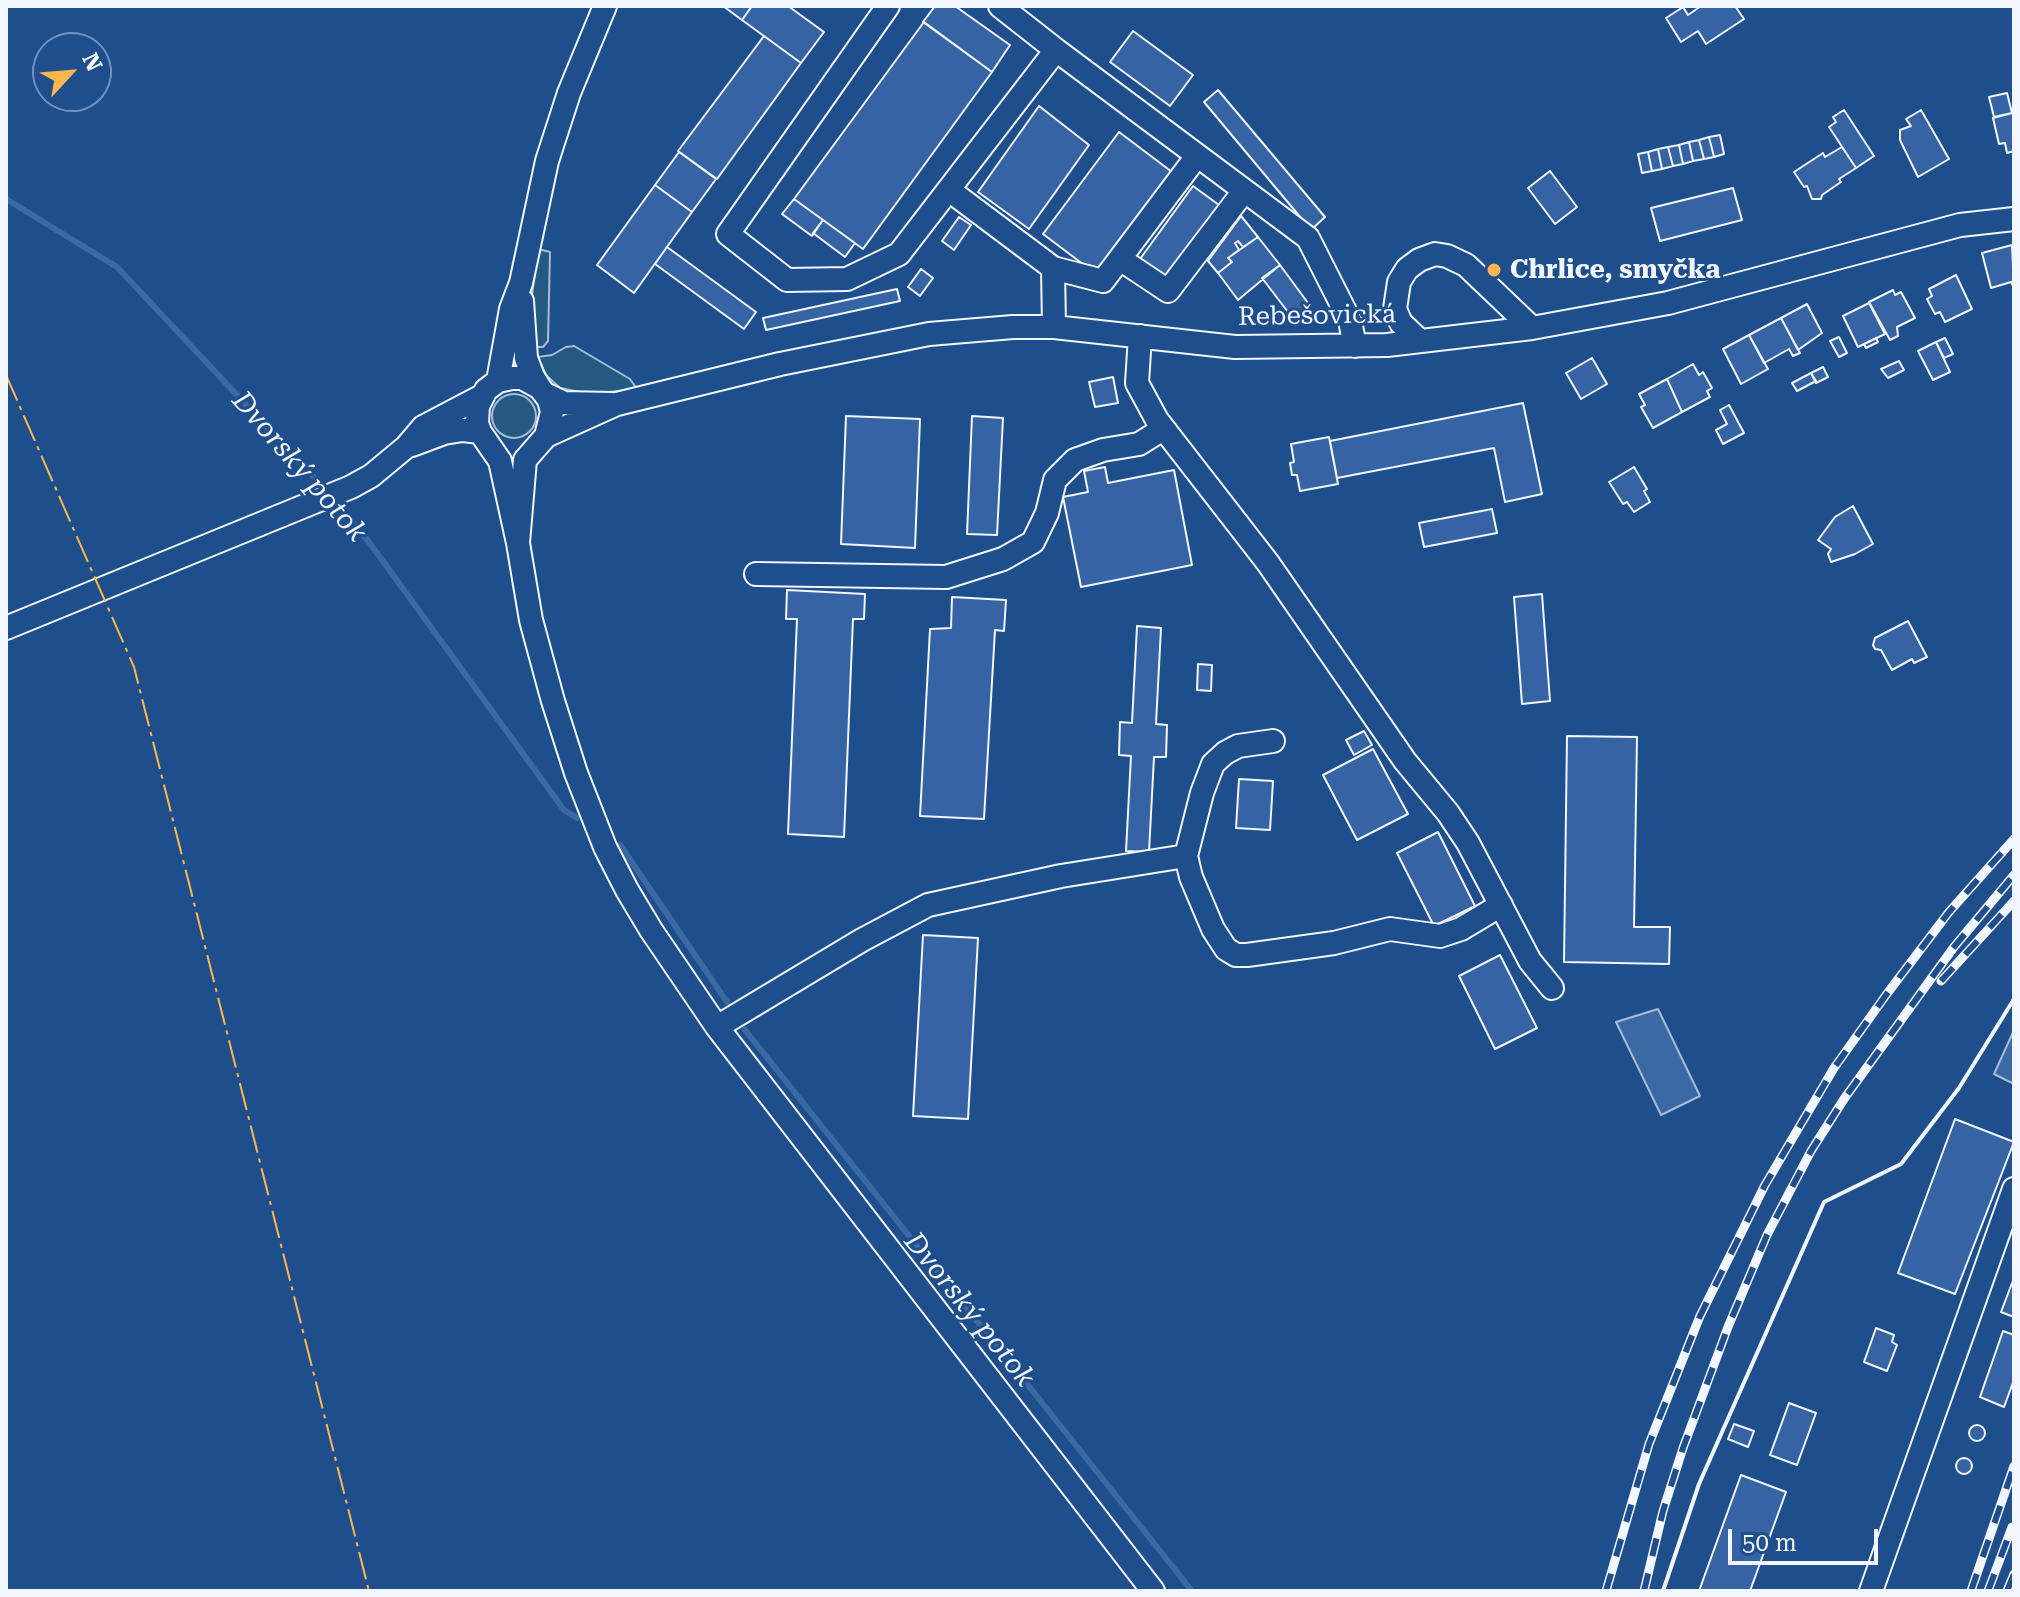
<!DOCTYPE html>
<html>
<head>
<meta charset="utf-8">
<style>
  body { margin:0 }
  #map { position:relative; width:2020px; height:1597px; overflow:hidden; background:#1f4e8c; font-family:"Roboto Serif",serif }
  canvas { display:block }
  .frame { position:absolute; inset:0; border:8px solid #f2f6ff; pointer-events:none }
  .north { position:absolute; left:32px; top:32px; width:80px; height:80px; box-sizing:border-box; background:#1f4e8c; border:2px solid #7391ba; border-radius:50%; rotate:64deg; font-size:22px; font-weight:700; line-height:32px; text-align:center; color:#f2f6ff }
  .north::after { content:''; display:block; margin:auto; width:28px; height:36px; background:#ffb74d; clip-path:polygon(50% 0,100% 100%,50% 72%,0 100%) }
  .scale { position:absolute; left:1728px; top:1529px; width:150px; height:36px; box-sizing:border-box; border:4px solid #f2f6ff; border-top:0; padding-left:10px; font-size:24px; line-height:28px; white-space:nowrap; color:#f2f6ff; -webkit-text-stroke:6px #1f4e8c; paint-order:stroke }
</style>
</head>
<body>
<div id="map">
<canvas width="2020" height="1597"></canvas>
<div class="frame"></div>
<div class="north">N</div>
<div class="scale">50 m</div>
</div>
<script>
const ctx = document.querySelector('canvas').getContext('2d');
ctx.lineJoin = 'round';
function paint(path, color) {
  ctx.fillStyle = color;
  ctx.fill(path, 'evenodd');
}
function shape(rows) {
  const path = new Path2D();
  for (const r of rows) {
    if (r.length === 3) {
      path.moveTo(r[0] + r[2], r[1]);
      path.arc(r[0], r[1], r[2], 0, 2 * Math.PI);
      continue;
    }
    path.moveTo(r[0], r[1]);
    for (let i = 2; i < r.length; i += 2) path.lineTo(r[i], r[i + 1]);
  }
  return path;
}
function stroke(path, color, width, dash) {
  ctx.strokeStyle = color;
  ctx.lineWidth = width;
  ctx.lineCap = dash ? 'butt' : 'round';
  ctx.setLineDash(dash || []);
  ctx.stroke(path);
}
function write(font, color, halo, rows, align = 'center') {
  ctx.font = font + ' "Roboto Serif",serif';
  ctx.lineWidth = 6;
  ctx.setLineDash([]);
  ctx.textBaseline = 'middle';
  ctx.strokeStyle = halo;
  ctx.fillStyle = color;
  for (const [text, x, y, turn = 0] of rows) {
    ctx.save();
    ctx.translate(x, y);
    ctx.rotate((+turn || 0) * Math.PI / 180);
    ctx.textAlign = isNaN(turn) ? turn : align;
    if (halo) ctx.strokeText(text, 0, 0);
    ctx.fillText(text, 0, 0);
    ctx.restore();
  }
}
const green = shape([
  [542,250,550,252,548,341,543,347,535,347,531,335,532,295,538,251,542,250],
  [574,346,630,379,637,389,590,394,560,388,546,375,538,357,552,355,566,347,574,346],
  [514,416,22]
]);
paint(green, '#245a82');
stroke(green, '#a8bbd7', 2);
const water = shape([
  [1658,1009,1700,1096,1661,1115,1616,1022,1658,1009],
  [2014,1030,2014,1084,1994,1074,2014,1030]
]);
paint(water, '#3b69a3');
stroke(water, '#a8bbd7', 2);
stroke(shape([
  [6,199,117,267,328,492],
  [335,501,369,542,564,810,577,818],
  [620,845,727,1002],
  [745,1030,1192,1591]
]), '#3b69a3', 6);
const building = shape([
  [723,6,752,6,742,20,723,6],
  [752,6,788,6,824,32,801,63,742,20,752,6],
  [935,6,955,6,1010,45,992,72,923,22,935,6],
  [1701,6,1735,6,1744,19,1706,44,1698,31,1681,42,1666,18,1683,7,1688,15,1701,6],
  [924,22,992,72,863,249,794,199,924,22],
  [1133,31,1193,75,1170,106,1110,62,1133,31],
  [764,36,801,63,717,179,678,151,764,36],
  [1218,90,1325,217,1311,230,1204,102,1218,90],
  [2007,93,2012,113,1994,117,1989,97,2007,93],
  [1039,106,1089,145,1029,229,978,192,1039,106],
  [1844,110,1874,156,1856,168,1829,127,1836,122,1833,117,1844,110],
  [1921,110,1949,159,1918,177,1900,140,1900,130,1911,126,1906,119,1921,110],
  [2012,113,2014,113,2014,151,2007,153,2005,143,1999,144,1993,118,2012,113],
  [1119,132,1172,172,1096,274,1043,234,1119,132],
  [1720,135,1724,154,1714,157,1709,137,1720,135],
  [1709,137,1714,157,1704,159,1699,140,1709,137],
  [1699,140,1704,159,1693,161,1689,142,1699,140],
  [1689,142,1693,161,1683,164,1679,145,1689,142],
  [1679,145,1683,164,1673,166,1668,147,1679,145],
  [1668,147,1673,166,1662,169,1658,149,1668,147],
  [1842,147,1856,168,1839,179,1841,182,1822,195,1821,199,1812,199,1807,186,1804,187,1794,172,1823,153,1825,157,1842,147],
  [1658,149,1662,169,1652,171,1648,152,1658,149],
  [679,152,716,179,692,212,655,185,679,152],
  [1648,152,1652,171,1642,173,1638,154,1648,152],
  [1550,171,1577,207,1555,224,1528,188,1550,171],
  [655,185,692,212,634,293,597,265,655,185],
  [1193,186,1219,205,1165,278,1140,259,1193,186],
  [1733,188,1742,220,1660,241,1651,208,1733,188],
  [794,199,823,220,812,236,782,214,794,199],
  [1241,216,1258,237,1243,247,1238,241,1235,243,1239,250,1228,258,1232,262,1218,273,1208,261,1241,216],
  [959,217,971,225,954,250,942,241,959,217],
  [823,220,855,243,845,257,813,233,823,220],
  [1258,237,1280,265,1238,300,1218,273,1232,262,1228,258,1258,237],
  [2012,245,2014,288,2011,282,1991,288,1982,253,2012,245],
  [667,247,756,312,744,329,655,264,667,247],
  [1280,265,1311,307,1294,320,1262,278,1280,265],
  [921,269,933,278,920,296,908,287,921,269],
  [1956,275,1972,309,1945,322,1940,312,1935,314,1927,299,1932,296,1929,289,1956,275],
  [897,289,900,301,766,330,763,318,897,289],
  [1893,290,1895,295,1901,292,1915,318,1897,327,1898,336,1890,340,1869,302,1893,290],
  [1869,303,1885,334,1858,347,1843,316,1869,303],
  [1807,304,1822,333,1798,350,1781,318,1807,304],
  [1781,318,1800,353,1793,356,1789,349,1764,363,1749,335,1781,318],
  [1749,335,1768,369,1741,384,1723,349,1749,335],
  [1839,337,1847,353,1839,357,1830,341,1839,337],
  [1876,338,1878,342,1866,348,1864,344,1876,338],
  [1945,338,1953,354,1944,358,1936,342,1945,338],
  [1936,342,1950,372,1933,380,1918,351,1936,342],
  [1592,358,1607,384,1581,399,1566,373,1592,358],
  [1899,361,1904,370,1888,378,1881,369,1899,361],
  [1693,364,1699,375,1703,372,1712,388,1707,391,1710,397,1682,412,1667,379,1693,364],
  [1823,367,1828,377,1816,383,1811,373,1823,367],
  [1811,373,1816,381,1797,391,1792,383,1811,373],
  [1113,377,1118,403,1095,407,1089,382,1113,377],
  [1667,379,1682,412,1653,428,1641,407,1645,405,1639,394,1667,379],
  [1523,403,1542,494,1505,502,1494,448,1337,478,1330,441,1523,403],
  [1729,405,1744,433,1723,444,1716,430,1727,424,1720,410,1729,405],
  [846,416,920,419,915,548,841,544,846,416],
  [972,416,1003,418,997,535,967,534,972,416],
  [1329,437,1338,484,1300,491,1297,475,1292,475,1290,463,1294,462,1291,444,1329,437],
  [1105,467,1108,483,1174,470,1192,565,1081,587,1063,497,1088,492,1084,471,1105,467],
  [1634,467,1647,489,1644,491,1650,502,1634,512,1627,502,1623,504,1609,482,1634,467],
  [1853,506,1873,544,1855,554,1831,562,1828,554,1831,549,1818,540,1835,517,1853,506],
  [1492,509,1497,533,1424,547,1419,523,1492,509],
  [787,590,865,594,864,619,853,619,844,837,788,834,797,619,786,619,787,590],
  [1542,594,1550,701,1522,704,1514,597,1542,594],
  [952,597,1006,600,1004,631,995,630,984,819,920,816,930,629,951,628,952,597],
  [1908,621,1927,657,1914,663,1912,659,1892,670,1881,650,1875,649,1873,645,1875,638,1908,621],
  [1137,626,1161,628,1156,724,1167,725,1166,757,1154,757,1149,852,1126,851,1131,756,1119,755,1120,722,1132,723,1137,626],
  [1198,664,1212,665,1211,691,1197,690,1198,664],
  [1364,731,1372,745,1354,755,1346,740,1364,731],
  [1567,736,1637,737,1634,927,1670,927,1669,964,1564,962,1567,736],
  [1373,749,1408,814,1357,840,1323,775,1373,749],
  [1239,779,1273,781,1270,830,1236,828,1239,779],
  [1438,832,1475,906,1434,926,1397,853,1438,832],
  [923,935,978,938,968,1119,913,1116,923,935],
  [1500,955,1537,1028,1495,1049,1459,976,1500,955],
  [1955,1119,2014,1142,1955,1294,1898,1273,1955,1119],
  [2014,1278,2014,1317,2001,1312,2014,1278],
  [1876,1328,1894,1335,1892,1342,1897,1345,1887,1371,1864,1362,1876,1328],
  [2003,1331,2014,1335,2014,1380,2004,1407,1980,1397,2003,1331],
  [1789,1403,1816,1413,1797,1465,1770,1455,1789,1403],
  [1734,1424,1754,1431,1748,1447,1728,1439,1734,1424],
  [1977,1433,8],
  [1964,1466,8],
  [1741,1475,1786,1492,1750,1591,1699,1591,1741,1475]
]);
paint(building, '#3563a3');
stroke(building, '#f2f6ff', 2);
const minor = shape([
  [888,6,728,234,787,280,847,279,899,254,1056,50,1000,6],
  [1056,50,1308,238,1350,321,1355,346],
  [949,190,1053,268,1054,327],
  [1120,259,1168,291,1244,191],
  [1053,268,1103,281,1197,156],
  [522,301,526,358,533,377,540,388],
  [1140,336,1137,383,1157,420,1268,563,1405,761,1448,813,1468,843,1530,961,1552,988],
  [1420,341,1401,323,1395,309,1399,282,1407,269,1419,260,1435,254,1447,256,1466,265,1532,328],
  [498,381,511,309,521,283,547,161,569,93,605,6],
  [545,394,564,403,612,404],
  [546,436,617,404,780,364,929,334,1013,327,1054,327,1235,347,1387,345,1532,328,1668,303,1960,225,2014,219],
  [412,445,444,433,463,430,480,432],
  [518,543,525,460,546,436,552,412,549,400,540,388,522,378,512,378,498,381,486,390,478,406,477,423,480,432,500,461,518,543,531,620,553,701,576,773,605,847,627,890,651,930,717,1027,1153,1591],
  [756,574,946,577,1003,559,1033,542,1047,513,1055,480,1075,460,1103,450,1139,444,1163,429],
  [6,628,351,487,371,476,406,447,423,427,482,396],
  [1273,741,1238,746,1225,753,1213,764,1202,793,1186,856,1191,877,1213,929,1226,949,1236,955,1247,955,1334,943,1390,929,1440,936,1461,929,1501,905],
  [717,1027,862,940,928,905,1061,876,1186,856],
  [1871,1591,2014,1189]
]);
stroke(minor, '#f2f6ff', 26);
stroke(minor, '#1f4e8c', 22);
const rail = shape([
  [1941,981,2014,901],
  [1606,1591,1649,1444,1700,1316,1765,1185,1834,1068,1886,995,1949,912,2014,839],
  [1644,1591,1663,1511,1683,1448,1728,1327,1767,1235,1811,1151,1844,1099,1954,947,2014,875],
  [1971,1591,2014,1466],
  [1988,1591,2012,1527],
  [2007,1591,2014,1574]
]);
stroke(rail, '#f2f6ff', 9);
stroke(rail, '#1f4e8c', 6, [18]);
stroke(shape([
  [1663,1591,1699,1484,1824,1202,1901,1164,1959,1088,2014,999]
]), '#f2f6ff', 4);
stroke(shape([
  [6,375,134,667,369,1591]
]), '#ffb74d', 2, [28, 6, 4, 6]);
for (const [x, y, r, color] of [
  [1494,270,8,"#ffb74d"]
]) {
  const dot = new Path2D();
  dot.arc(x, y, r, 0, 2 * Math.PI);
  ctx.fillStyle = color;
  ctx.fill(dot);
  stroke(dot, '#1f4e8c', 3);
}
write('bold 26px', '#f2f6ff', '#1f4e8c', [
  ["Chrlice, smyčka",1510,270]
], 'left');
write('26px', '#f2f6ff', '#1f4e8c', [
  ["Rebešovická",1317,316,-1]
]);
write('italic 28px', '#f2f6ff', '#1f4e8c', [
  ["Dvorský potok",299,467,49],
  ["Dvorský potok",969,1310,51]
]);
</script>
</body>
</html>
